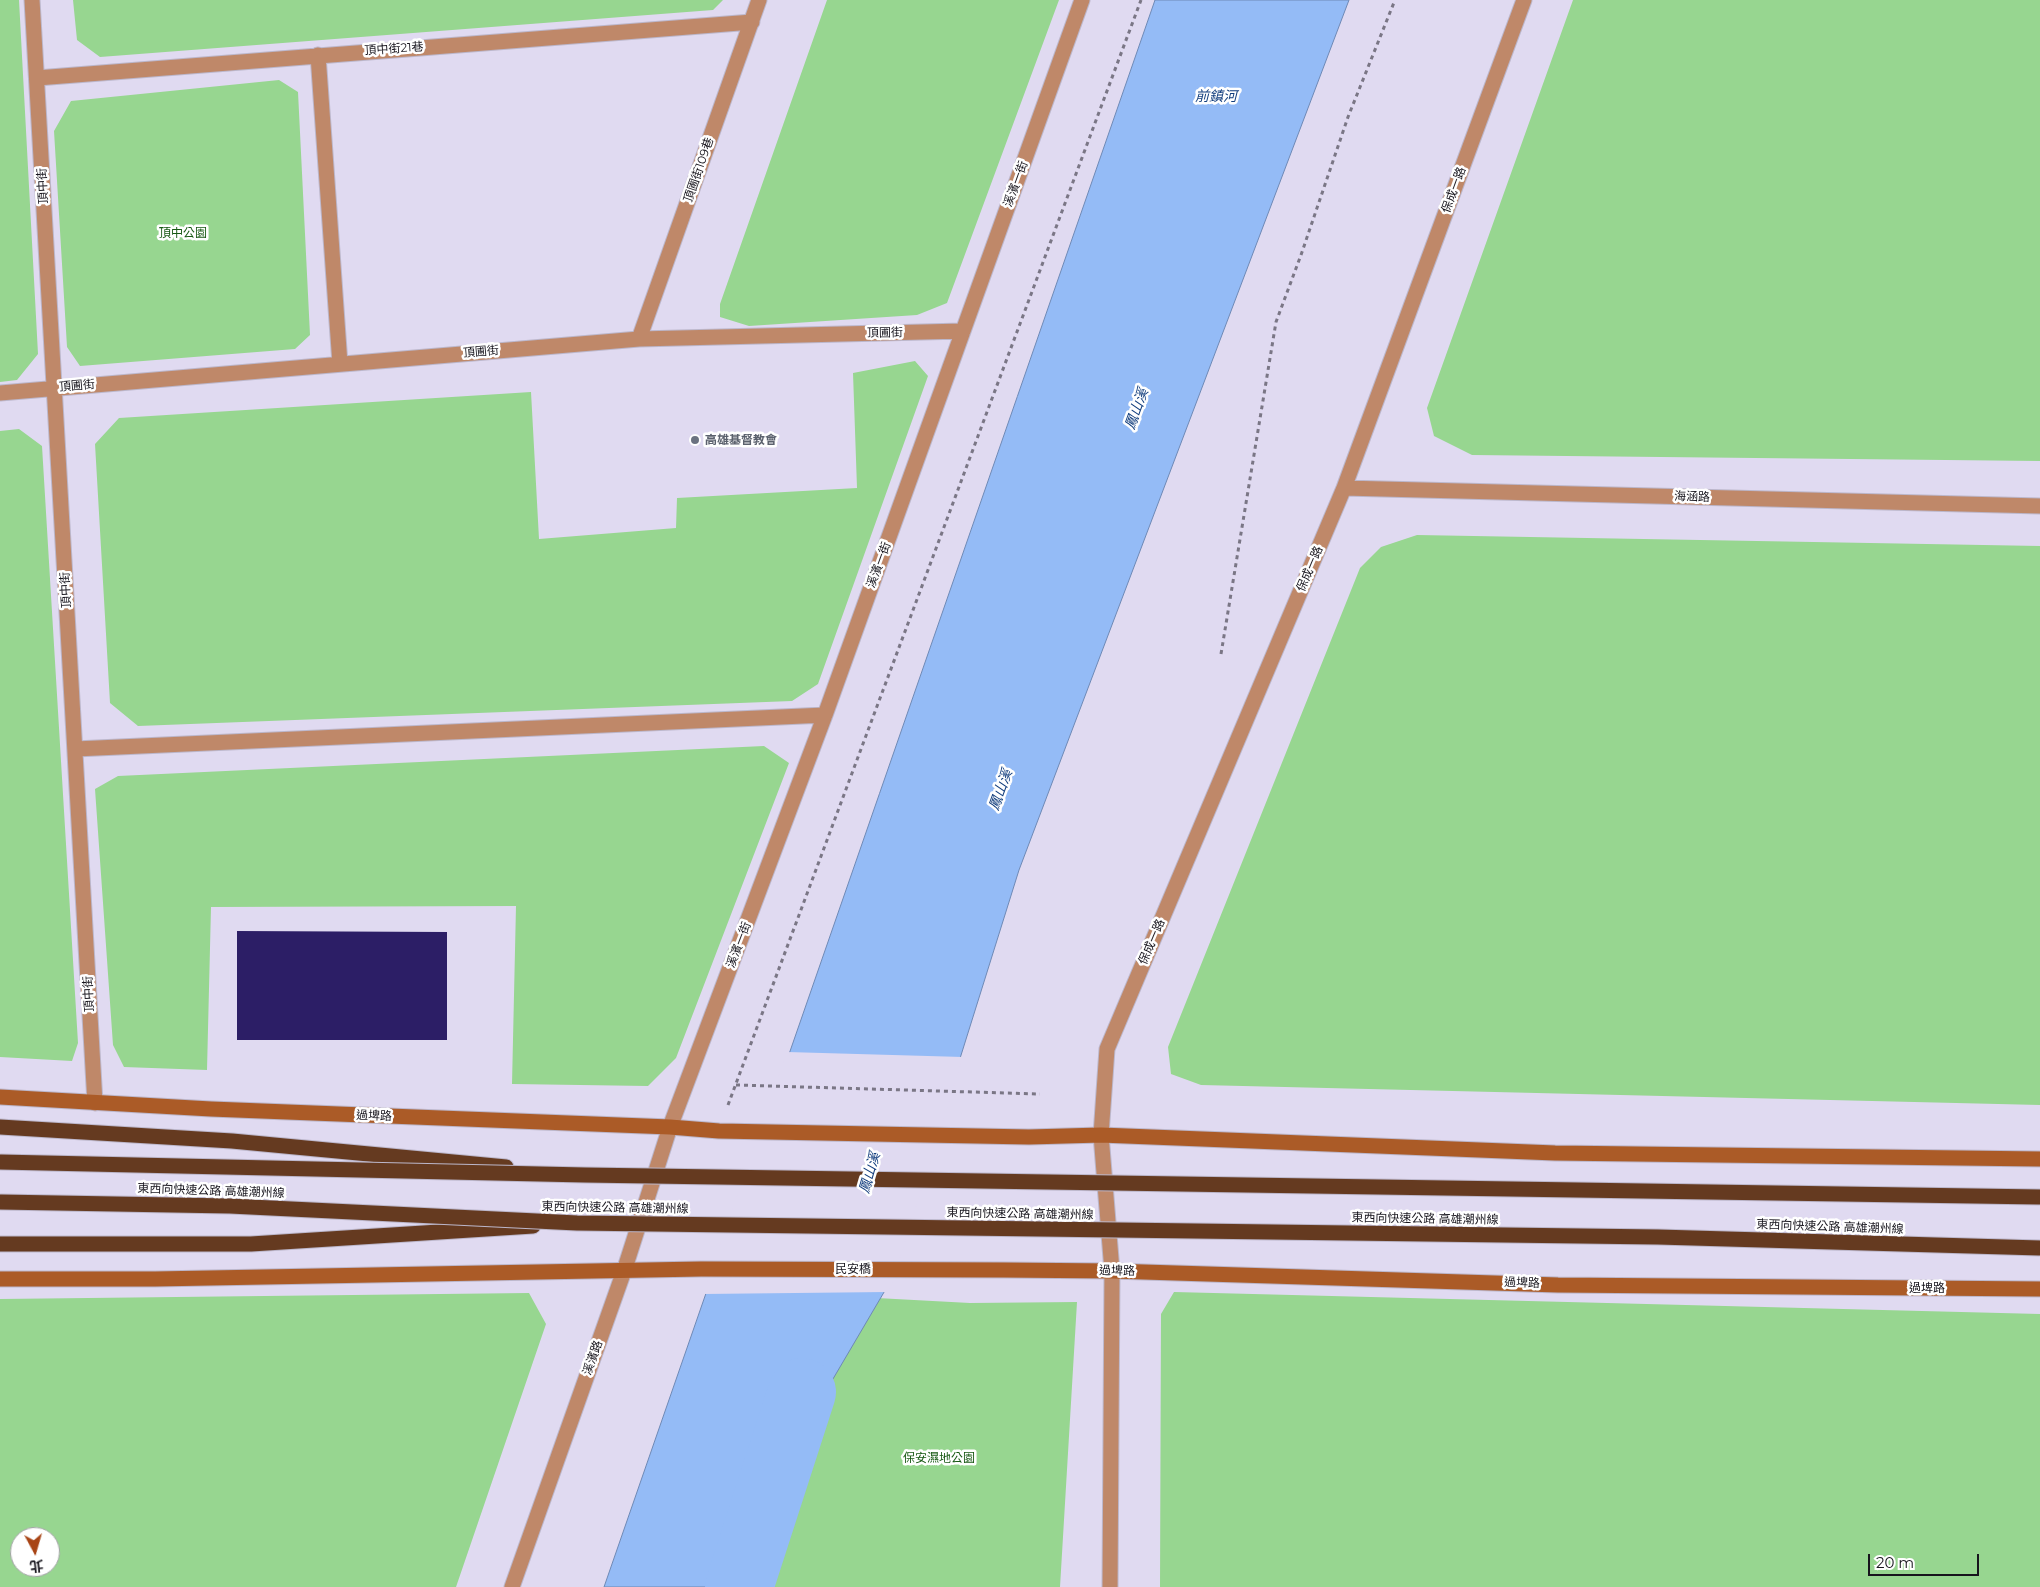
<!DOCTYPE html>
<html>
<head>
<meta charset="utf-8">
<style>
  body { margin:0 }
  #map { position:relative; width:2040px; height:1587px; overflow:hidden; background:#e0daf1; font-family:Montserrat,"Noto Sans TC",sans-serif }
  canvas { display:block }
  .north { position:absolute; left:10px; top:1527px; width:50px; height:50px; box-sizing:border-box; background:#fff; border:1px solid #a2a1a5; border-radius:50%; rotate:174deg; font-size:14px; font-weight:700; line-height:20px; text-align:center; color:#17151d }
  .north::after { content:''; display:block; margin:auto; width:18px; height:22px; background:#a84415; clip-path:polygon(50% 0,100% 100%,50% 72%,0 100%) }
  .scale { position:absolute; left:1868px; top:1554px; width:111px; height:22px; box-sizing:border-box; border:2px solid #17151d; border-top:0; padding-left:6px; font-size:15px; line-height:18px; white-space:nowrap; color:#17151d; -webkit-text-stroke:4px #fff; paint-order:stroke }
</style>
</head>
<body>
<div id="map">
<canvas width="2040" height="1587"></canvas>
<div class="north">北</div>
<div class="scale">20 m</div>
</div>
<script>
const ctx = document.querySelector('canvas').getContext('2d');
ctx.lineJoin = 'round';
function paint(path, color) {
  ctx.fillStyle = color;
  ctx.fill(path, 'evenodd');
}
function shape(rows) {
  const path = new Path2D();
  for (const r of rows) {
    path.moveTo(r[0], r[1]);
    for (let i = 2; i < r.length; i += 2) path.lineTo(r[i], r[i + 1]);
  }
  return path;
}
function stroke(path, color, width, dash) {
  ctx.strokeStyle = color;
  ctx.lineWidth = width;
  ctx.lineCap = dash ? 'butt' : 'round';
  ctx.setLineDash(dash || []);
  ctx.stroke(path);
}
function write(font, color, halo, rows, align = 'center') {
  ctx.font = font + ' Montserrat,"Noto Sans TC",sans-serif';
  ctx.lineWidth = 5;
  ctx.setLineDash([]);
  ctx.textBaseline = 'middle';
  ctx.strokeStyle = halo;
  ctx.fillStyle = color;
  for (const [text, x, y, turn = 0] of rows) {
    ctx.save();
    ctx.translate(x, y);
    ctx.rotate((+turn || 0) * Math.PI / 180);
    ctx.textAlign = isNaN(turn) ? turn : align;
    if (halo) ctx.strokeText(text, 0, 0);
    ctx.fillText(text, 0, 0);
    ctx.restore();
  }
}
paint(shape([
  [0,0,19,0,38,354,17,380,0,382],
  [73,0,723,0,713,10,100,57,77,40],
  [827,0,1059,0,947,303,917,315,749,326,720,317,720,304],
  [1573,0,2040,0,2040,461,1472,455,1434,436,1427,408],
  [279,80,298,92,310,335,295,349,80,366,67,347,54,131,71,101],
  [915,361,928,376,818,684,792,701,138,726,110,703,95,444,119,418,531,392,539,539,676,528,677,498,857,488,853,373],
  [19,429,42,446,78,1043,72,1061,0,1057,0,431],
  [1417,535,2040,546,2040,1105,1201,1085,1171,1074,1168,1047,1360,568,1381,547],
  [764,746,789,763,676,1058,648,1086,512,1084,516,906,211,907,207,1070,124,1067,113,1045,95,789,118,776],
  [1174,1292,2040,1314,2040,1587,1160,1587,1161,1314],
  [529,1293,546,1324,456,1587,0,1587,0,1299],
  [20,1537,50,1537,50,1567,20,1567],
  [858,1297,970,1303,1077,1302,1060,1587,758,1587]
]), '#97d690');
const water = shape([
  [1155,0,1349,0,1019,870,890,1282,770,1486,748,1587,604,1587,1155,0]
]);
paint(water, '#94bbf6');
stroke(water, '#6e89b5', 1);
paint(shape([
  [787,1052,963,1057,892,1283,887,1292,703,1294]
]), '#e0daf1');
stroke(shape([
  [739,1587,802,1392]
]), '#94bbf6', 68);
paint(shape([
  [237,931,447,932,447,1040,237,1040]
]), '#2c1e66');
const lane = shape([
  [1101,1135,1112,1271,1110,1587]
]);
const street = shape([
  [32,0,95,1103],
  [318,55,340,364],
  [37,78,752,22],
  [639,339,759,0],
  [0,393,639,339,963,331],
  [1344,488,2040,506],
  [75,749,825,715],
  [1101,1135,1107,1049,1344,488,1524,0],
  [512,1587,624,1271,670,1127,825,715,1082,0]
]);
const secondary = shape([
  [0,1097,211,1109,670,1127,719,1131,1029,1137,1101,1135,1555,1153,2040,1159],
  [0,1279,155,1279,701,1269,1004,1270,1112,1271,1558,1285,2040,1289]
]);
const highway = shape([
  [0,1127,232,1141,506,1167],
  [0,1244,251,1244,533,1226]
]);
stroke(lane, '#bcb7cb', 17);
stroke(street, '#bcb7cb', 17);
stroke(secondary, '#bcb7cb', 17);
stroke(highway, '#bcb7cb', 17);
stroke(shape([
  [1221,654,1276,322,1301,255,1348,117,1395,0],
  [736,1085,1040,1094],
  [728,1105,1141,0]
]), '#7a7685', 3, [4, 4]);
stroke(lane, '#bf8869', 15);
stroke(street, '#bf8869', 15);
stroke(secondary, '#ab5b27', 15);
stroke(highway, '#653a20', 15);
const highwayBridge = shape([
  [0,1162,585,1175,2040,1197],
  [0,1202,230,1206,577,1223,1658,1237,2040,1248]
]);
stroke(highwayBridge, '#bcb7cb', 17, []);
stroke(highwayBridge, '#653a20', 15);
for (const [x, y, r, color] of [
  [695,440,5,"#6b7280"]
]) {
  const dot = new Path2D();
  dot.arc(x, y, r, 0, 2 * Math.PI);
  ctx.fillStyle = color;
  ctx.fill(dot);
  stroke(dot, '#fff', 2);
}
write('12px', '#17151d', '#fff', [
  ["頂中街21巷",394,49,-4],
  ["頂圃街109巷",699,170,-71],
  ["溪濱一街",1016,184,-70],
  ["頂中街",43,186,-93],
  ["保成一路",1454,190,-70],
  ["頂圃街",885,333,-1],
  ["頂圃街",481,352,-5],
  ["頂圃街",77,386,-5],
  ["海涵路",1692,497,2],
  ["溪濱一街",879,565,-70],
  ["保成一路",1310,569,-67],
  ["頂中街",66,590,-93],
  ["保成一路",1152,942,-67],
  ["溪濱一街",739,945,-69],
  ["頂中街",89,994,-93],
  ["過埤路",374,1116,2],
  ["東西向快速公路 高雄潮州線",211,1191,2],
  ["東西向快速公路 高雄潮州線",615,1208,1],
  ["東西向快速公路 高雄潮州線",1020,1214,1],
  ["東西向快速公路 高雄潮州線",1425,1219,1],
  ["東西向快速公路 高雄潮州線",1830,1227,2],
  ["民安橋",853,1269],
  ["過埤路",1117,1271,1],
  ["過埤路",1522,1283,2],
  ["過埤路",1927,1288],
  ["溪濱路",593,1358,-70]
]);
write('12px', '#175813', '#fff', [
  ["頂中公園",183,233],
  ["保安濕地公園",939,1458]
]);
write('bold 12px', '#5b616d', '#fff', [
  ["高雄基督教會",705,440]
], 'left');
write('italic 14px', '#113d7d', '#fff', [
  ["前鎮河",1216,97],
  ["鳳山溪",1137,409,-70],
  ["鳳山溪",1001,790,-70],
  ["鳳山溪",870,1173,-74]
]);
</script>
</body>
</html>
